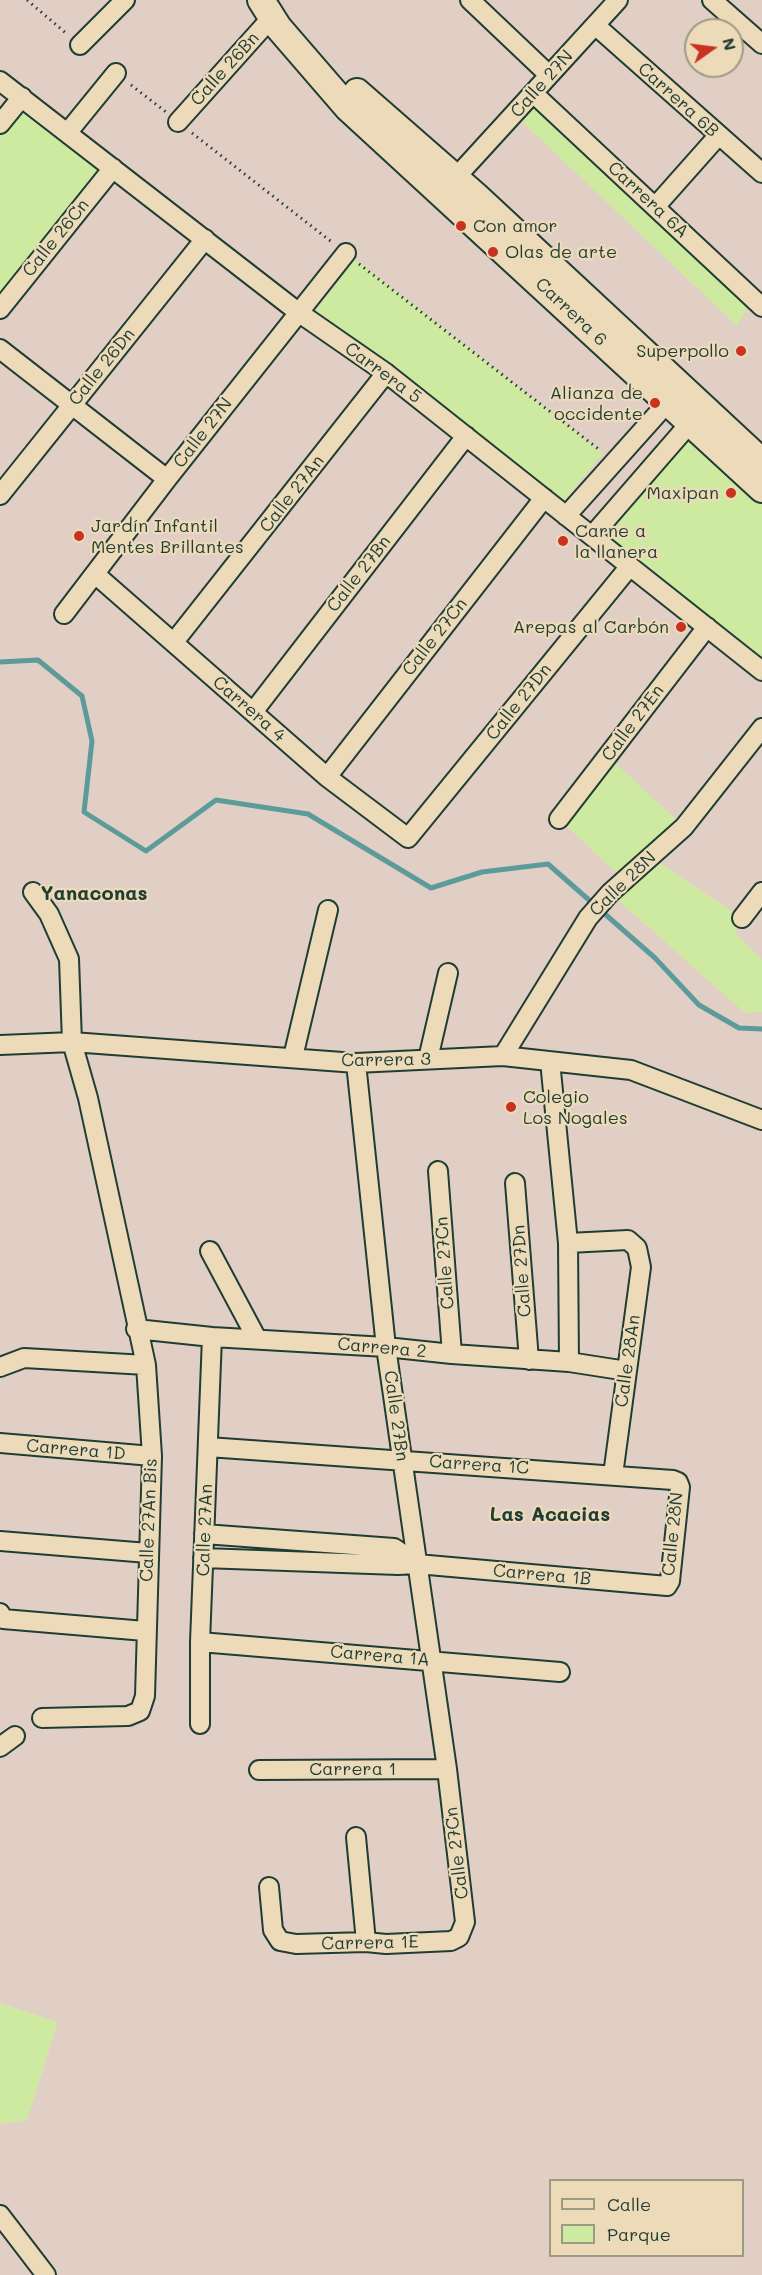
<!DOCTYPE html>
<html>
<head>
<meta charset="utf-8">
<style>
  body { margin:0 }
  #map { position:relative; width:762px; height:2275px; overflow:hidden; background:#e1cfc6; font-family:Mali,sans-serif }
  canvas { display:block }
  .legend { position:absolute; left:549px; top:2179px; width:195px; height:78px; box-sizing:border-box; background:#eddab8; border:2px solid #9b9b83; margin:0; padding:8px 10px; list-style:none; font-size:18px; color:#1f3d34 }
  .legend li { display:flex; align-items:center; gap:12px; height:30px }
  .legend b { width:30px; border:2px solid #9b9b83 }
  .north { position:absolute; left:684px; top:18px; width:60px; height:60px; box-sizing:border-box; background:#eddab8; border:2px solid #9b9b83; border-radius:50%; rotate:76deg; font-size:16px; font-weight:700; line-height:24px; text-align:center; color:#1f3d34 }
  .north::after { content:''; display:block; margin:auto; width:21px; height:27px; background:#c8321e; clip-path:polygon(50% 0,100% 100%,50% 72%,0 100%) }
</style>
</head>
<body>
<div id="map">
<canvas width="762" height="2275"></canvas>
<ul class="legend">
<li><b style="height:8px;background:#eddab8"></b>Calle</li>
<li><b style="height:16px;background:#ceeaa1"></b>Parque</li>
</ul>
<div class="north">N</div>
</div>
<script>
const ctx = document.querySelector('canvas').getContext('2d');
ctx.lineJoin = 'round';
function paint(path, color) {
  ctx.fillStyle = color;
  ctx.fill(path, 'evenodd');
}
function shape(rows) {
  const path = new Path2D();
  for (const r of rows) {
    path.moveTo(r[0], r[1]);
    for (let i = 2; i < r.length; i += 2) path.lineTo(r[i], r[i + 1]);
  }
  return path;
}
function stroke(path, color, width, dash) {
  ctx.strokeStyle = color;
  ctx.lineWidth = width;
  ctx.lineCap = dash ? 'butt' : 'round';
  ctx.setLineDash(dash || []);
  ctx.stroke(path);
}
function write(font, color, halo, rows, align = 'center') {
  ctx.font = font + ' Mali,sans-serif';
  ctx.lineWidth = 4.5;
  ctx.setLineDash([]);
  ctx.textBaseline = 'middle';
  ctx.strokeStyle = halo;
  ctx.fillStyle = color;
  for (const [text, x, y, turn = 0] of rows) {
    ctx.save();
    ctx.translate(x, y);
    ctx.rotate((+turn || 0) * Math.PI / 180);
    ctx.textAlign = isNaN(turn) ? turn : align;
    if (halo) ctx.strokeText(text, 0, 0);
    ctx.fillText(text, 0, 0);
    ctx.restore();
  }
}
paint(shape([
  [536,89,755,294,737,326,514,114],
  [22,97,113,168,0,309,0,124],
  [355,259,603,453,565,500,316,310],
  [691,423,762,489,762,666,598,530],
  [608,756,684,827,651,857,742,918,735,933,762,960,762,1012,745,1013,610,893,624,880,559,819],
  [0,2003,58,2022,27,2120,0,2124]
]), '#ceeaa1');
stroke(shape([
  [0,662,38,660,82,696,92,741,84,812,146,851,216,800,308,814,431,888,482,872,548,864,655,958,699,1005,739,1028,762,1029]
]), '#5d9b9a', 5);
const minor = shape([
  [470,0,549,75],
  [712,0,762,44],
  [595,25,762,173],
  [80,45,125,0],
  [0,81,298,312,386,373,762,671],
  [533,93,762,307],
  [178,122,272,17],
  [0,124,22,97],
  [68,132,116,73],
  [448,186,618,0],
  [655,207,718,136],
  [0,309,113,168],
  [0,349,167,479],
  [0,495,205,239],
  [566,516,676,393],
  [592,536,697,415],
  [95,574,327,777,408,838,630,566],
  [64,614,167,479,346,253],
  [174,642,386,373],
  [253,712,466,436],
  [327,777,544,498],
  [559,819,707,627],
  [33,892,49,914,69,959,72,1042,88,1098,146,1365,152,1456,145,1696,140,1711,128,1716,42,1718],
  [742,918,762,892],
  [0,1045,72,1042,356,1063,503,1056,631,1070,762,1120],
  [503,1056,588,918,610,893,684,827,762,728],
  [293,1057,328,910],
  [428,1059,448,973],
  [550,1061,568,1243,569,1362],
  [438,1171,452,1354],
  [515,1183,529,1360],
  [568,1243,628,1240,637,1248,641,1267,613,1475],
  [210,1251,257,1339],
  [136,1329,212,1337,386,1347,452,1354,569,1362,627,1371],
  [0,1367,24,1358,146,1365],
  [0,1443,152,1456],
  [204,1534,394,1548,417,1564],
  [0,1541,148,1553],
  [203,1558,398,1565,417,1564,667,1586,670,1581,680,1487,678,1482,673,1480,208,1447],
  [0,1613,3,1619,145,1631],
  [200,1642,560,1672],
  [200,1724,200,1642,212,1337],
  [0,1747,15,1736],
  [259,1770,447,1769],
  [356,1837,366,1942],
  [269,1887,273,1930,280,1941,296,1944,366,1942,386,1944,451,1941,459,1937,465,1922,447,1769,386,1347,356,1063],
  [0,2215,46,2275]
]);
const secondary = shape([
  [261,0,278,27,348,108,762,489],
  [357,92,476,196,762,462]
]);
stroke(minor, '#1f3d34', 22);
stroke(secondary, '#1f3d34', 30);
stroke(shape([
  [27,0,67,34],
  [131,85,166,112],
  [192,133,333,243],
  [359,264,601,451]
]), '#1f3d34', 3, [1.5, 4.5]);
stroke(minor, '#eddab8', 18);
stroke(secondary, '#eddab8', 26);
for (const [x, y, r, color] of [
  [461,226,6,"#c8321e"],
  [493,252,6,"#c8321e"],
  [741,351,6,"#c8321e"],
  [655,403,6,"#c8321e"],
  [731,493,6,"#c8321e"],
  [79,536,6,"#c8321e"],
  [563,541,6,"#c8321e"],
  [681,627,6,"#c8321e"],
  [511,1107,6,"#c8321e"]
]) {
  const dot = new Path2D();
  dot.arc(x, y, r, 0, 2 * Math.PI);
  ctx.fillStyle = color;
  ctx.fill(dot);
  stroke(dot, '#eddab8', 2);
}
write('18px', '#1f3d34', '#eddab8', [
  ["Calle 26Bn",225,69,-48],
  ["Calle 27N",542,84,-48],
  ["Carrera 6B",678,100,42],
  ["Carrera 6A",648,200,43],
  ["Calle 26Cn",56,238,-51],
  ["Carrera 6",571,312,43],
  ["Calle 26Dn",102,367,-51],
  ["Carrera 5",383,373,36],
  ["Calle 27N",203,433,-52],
  ["Calle 27An",292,494,-52],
  ["Calle 27Bn",359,574,-52],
  ["Calle 27Cn",435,637,-52],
  ["Calle 27Dn",519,702,-51],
  ["Carrera 4",249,709,41],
  ["Calle 27En",633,723,-53],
  ["Calle 28N",623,884,-44],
  ["Carrera 3",386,1060,-1],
  ["Calle 27Cn",445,1263,-94],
  ["Calle 27Dn",522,1271,-94],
  ["Carrera 2",382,1348,5],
  ["Calle 28An",628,1361,-82],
  ["Calle 27Bn",396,1416,82],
  ["Carrera 1D",76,1450,5],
  ["Carrera 1C",479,1465,4],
  ["Calle 27An Bis",149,1520,-88],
  ["Calle 27An",205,1530,-88],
  ["Calle 28N",673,1534,-84],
  ["Carrera 1B",542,1575,5],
  ["Carrera 1A",380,1656,5],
  ["Carrera 1",353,1769],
  ["Calle 27Cn",457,1853,-97],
  ["Carrera 1E",370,1943,-1]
]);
write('18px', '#1f3d34', '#eddab8', [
  ["Con amor",473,226],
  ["Olas de arte",505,252],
  ["Superpollo",729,351,"right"],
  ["Alianza de",643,393,"right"],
  ["occidente",643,414,"right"],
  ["Maxipan",719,493,"right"],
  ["Jardín Infantil",91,526],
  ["Mentes Brillantes",91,547],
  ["Carne a",575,531],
  ["la llanera",575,552],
  ["Arepas al Carbón",669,627,"right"],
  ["Colegio",523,1097],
  ["Los Nogales",523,1118]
], 'left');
write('bold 20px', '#1f3d34', '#eddab8', [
  ["Yanaconas",94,894],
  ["Las Acacias",550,1515]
]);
</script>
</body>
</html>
